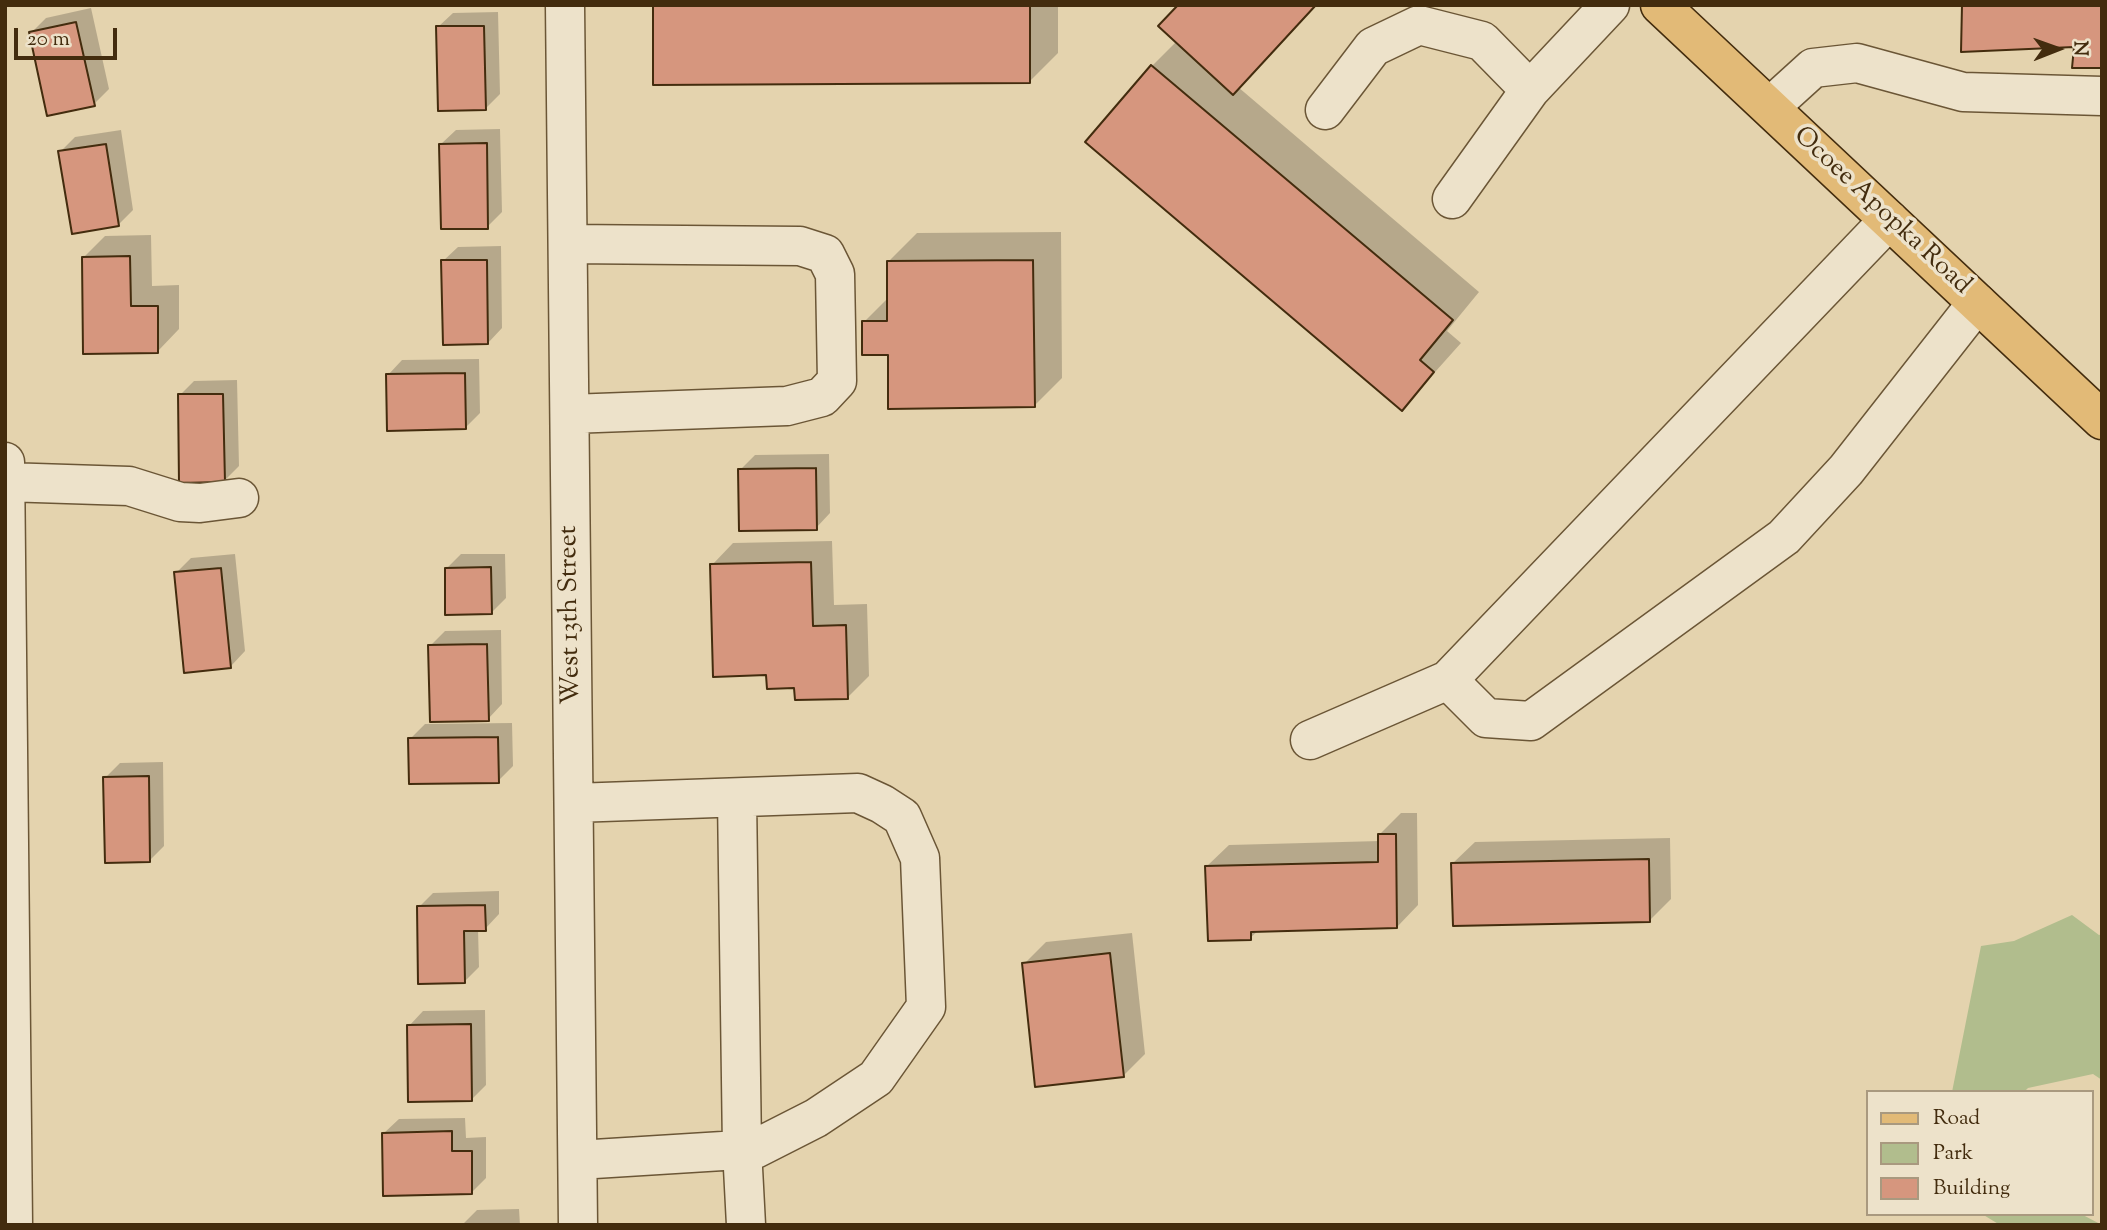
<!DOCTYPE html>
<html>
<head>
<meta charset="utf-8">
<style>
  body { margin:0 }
  #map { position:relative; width:2107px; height:1230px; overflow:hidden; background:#e4d3ae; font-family:"Sorts Mill Goudy",serif }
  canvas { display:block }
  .frame { position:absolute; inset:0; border:7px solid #432c0e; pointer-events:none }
  .legend { position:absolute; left:1866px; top:1090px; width:228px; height:126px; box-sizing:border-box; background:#ede2ca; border:2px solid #a9997f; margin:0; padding:9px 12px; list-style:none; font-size:21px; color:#432c0e }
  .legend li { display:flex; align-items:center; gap:14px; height:35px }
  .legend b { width:35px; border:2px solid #a9997f }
  .north { position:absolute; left:2023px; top:14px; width:70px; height:70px; -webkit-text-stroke:5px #ede2ca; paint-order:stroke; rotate:89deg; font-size:19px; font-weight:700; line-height:28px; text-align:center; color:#432c0e }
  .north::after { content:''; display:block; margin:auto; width:24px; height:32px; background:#432c0e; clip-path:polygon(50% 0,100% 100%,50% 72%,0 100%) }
  .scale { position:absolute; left:14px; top:28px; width:103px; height:32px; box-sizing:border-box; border:4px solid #432c0e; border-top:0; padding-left:9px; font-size:21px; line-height:24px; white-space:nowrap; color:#432c0e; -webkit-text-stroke:5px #ede2ca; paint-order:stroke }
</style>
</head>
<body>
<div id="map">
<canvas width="2107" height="1230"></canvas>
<div class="frame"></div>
<ul class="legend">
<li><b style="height:9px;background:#e2ba77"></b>Road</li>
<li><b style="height:19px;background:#b1bd8d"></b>Park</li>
<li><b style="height:19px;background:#d6967e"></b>Building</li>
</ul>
<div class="north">N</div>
<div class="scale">20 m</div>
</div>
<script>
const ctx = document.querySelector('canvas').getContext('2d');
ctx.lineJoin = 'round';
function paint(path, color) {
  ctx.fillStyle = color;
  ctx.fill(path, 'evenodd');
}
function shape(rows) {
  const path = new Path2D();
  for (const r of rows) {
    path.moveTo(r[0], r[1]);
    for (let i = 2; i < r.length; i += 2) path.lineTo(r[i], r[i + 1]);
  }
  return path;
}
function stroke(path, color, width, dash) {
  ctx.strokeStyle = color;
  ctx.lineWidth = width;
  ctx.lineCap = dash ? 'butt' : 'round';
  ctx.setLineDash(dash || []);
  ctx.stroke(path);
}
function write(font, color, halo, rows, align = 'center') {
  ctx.font = font + ' "Sorts Mill Goudy",serif';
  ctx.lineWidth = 7;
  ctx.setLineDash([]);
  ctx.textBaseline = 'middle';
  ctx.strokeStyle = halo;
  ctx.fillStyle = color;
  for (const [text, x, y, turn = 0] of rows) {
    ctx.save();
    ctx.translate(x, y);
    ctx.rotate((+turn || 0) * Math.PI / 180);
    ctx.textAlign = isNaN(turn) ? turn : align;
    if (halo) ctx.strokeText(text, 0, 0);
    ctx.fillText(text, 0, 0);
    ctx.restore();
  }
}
paint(shape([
  [2072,915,2099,935,2102,934,2102,1080,2093,1074,2028,1088,2024,1092,1952,1092,1981,946,2014,941],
  [1982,1214,2081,1214,2102,1225,2000,1225]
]), '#b1bd8d');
paint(shape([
  [655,5,1058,5,1058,53,1030,81],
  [1316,5,1238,87,1479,292,1447,331,1461,343,1402,409,1152,66,1177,41],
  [91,8,109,89,94,104,31,33,46,18],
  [498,12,500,94,485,109,438,27,453,13],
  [500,129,502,212,487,227,441,144,456,130],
  [121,130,133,210,118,225,60,152,75,137],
  [1061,232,1062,378,1034,406,890,353,864,322,889,297,889,261,917,233],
  [151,235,152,286,179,285,179,329,158,351,83,258,105,236],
  [501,246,502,328,488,343,443,261,458,247],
  [479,359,480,413,465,428,388,375,402,360],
  [237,380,239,466,224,481,180,395,194,381],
  [829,454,830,513,816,528,740,470,755,455],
  [832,541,834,605,867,604,869,676,847,698,796,686,712,565,733,543],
  [235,554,245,651,231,666,176,573,191,558],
  [461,554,505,554,506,598,491,613,446,569],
  [501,630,502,704,488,719,430,646,445,631],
  [512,723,513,766,498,781,410,739,425,724],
  [163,762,164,846,149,861,105,778,120,763],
  [1401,813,1417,813,1418,905,1397,927,1259,930,1250,938,1207,866,1229,845,1380,841,1379,835],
  [1670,838,1671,899,1649,921,1453,863,1475,842],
  [499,891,499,914,485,929,478,929,479,967,464,982,419,907,433,893],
  [1132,933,1145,1054,1123,1076,1024,964,1046,942],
  [485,1010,486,1085,471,1100,409,1026,423,1011],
  [465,1118,466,1138,486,1137,486,1178,472,1192,384,1133,399,1119],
  [519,1209,520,1225,462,1225,477,1210]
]), '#0003');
const building = shape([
  [653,5,1030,5,1030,83,653,85,653,5],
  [1178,5,1316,5,1233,95,1158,26,1178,5],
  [1962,5,2102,5,2102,68,2072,68,2074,47,1961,52,1962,5],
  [76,22,95,106,47,116,29,32,76,22],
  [436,26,484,26,486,110,438,111,436,26],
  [1151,65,1453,320,1420,360,1434,372,1402,411,1085,142,1151,65],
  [487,143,488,229,441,229,439,144,487,143],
  [106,144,119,226,72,234,58,151,106,144],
  [130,256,131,306,158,306,158,353,83,354,82,257,130,256],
  [441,260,487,260,488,344,443,345,441,260],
  [1033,260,1035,407,888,409,888,355,862,355,862,321,887,321,887,261,1033,260],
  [465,373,466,429,387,431,386,374,465,373],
  [178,394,223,394,225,482,179,483,178,394],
  [816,468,817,530,739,531,738,469,816,468],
  [811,562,813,626,846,625,848,699,795,700,794,688,767,689,766,675,713,677,710,564,811,562],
  [491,567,492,614,445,615,445,568,491,567],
  [221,568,231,668,184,673,174,572,221,568],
  [487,644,489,721,430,722,428,645,487,644],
  [498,737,499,783,409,784,408,738,498,737],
  [149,776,150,862,105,863,103,777,149,776],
  [1378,834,1396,834,1397,928,1251,932,1251,940,1208,941,1205,866,1378,862,1378,834],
  [1649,859,1650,922,1453,926,1451,863,1649,859],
  [485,905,486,931,464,931,465,983,418,984,417,906,485,905],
  [1110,953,1124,1077,1035,1087,1022,963,1110,953],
  [471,1024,472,1101,408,1102,407,1025,471,1024],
  [452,1131,452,1151,472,1151,472,1194,383,1196,382,1133,452,1131]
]);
paint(building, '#d6967e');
stroke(building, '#432c0e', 2);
const minor = shape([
  [565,5,578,1225],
  [1770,107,1813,68,1857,63,1963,92,2102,96],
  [1325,110,1373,47,1419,25,1482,41,1530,90,1610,5],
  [1452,199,1530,90],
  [568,244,800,246,825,254,835,274,837,381,822,397,787,406,570,414],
  [5,462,13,1225],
  [5,482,129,486,180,502,200,503,239,498],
  [1448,680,1486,718,1531,721,1784,537,1846,470,1977,303],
  [1310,740,1448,680,1889,220],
  [737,798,742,1149,746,1225],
  [574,803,858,793,882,804,902,817,920,858,926,1007,876,1078,816,1118,755,1149,578,1160]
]);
const major = shape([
  [1660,5,2102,420]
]);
stroke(minor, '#6b5636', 41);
stroke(major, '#432c0e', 41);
stroke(minor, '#ede2ca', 38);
stroke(major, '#e2ba77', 38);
write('26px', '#432c0e', '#ede2ca', [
  ["Ocoee Apopka Road",1881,212,43],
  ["West 13th Street",572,615,-91]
]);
</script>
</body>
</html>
